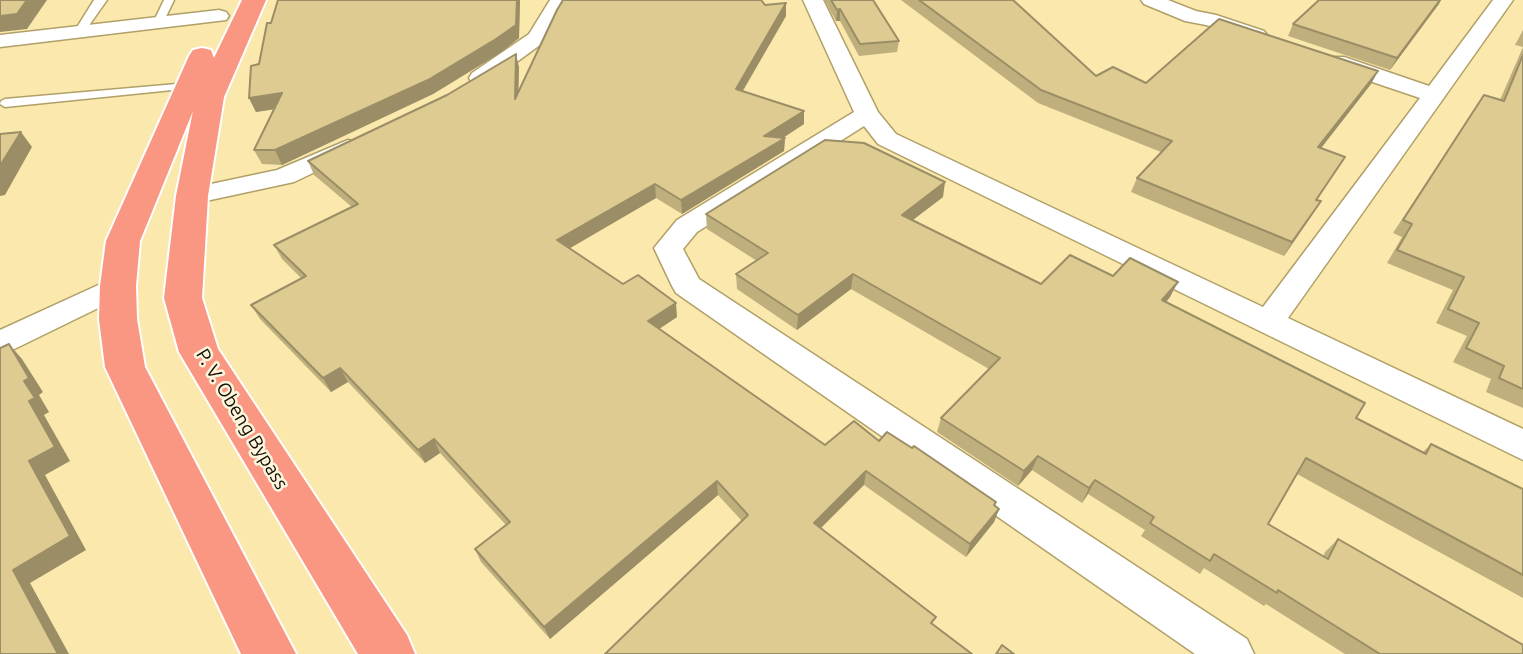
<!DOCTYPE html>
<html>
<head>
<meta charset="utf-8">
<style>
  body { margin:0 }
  canvas { display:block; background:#fae8ad }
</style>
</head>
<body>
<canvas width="1523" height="654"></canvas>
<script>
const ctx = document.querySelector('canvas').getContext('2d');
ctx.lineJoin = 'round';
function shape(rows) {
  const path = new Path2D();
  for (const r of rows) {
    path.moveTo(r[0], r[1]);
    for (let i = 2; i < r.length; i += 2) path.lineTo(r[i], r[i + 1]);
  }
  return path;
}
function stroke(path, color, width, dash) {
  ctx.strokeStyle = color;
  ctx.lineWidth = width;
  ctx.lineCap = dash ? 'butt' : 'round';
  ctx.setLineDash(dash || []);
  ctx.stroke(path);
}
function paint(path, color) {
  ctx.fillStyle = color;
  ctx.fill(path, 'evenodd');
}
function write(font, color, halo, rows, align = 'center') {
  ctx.font = font + ' Ubuntu,sans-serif';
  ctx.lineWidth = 5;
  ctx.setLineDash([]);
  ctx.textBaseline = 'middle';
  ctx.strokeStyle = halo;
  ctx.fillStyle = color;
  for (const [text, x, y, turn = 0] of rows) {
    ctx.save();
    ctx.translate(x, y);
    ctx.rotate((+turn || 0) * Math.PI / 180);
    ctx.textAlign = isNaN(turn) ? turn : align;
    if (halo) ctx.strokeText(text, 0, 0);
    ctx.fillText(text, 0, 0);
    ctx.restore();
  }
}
const service = shape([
  [94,0,107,0,83,34,75,34,74,32,94,0],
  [164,0,174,0,162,25,154,25,153,23,164,0],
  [188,83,194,86,192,88,5,107,0,104,1,101,5,99,188,83]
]);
const minor = shape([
  [550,0,570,0,544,42,488,83,472,83,469,78,472,73,529,34,550,0],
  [803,0,823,0,878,112,896,134,1263,307,1420,98,1328,67,1325,62,1328,57,1344,57,1429,86,1493,0,1513,0,1288,318,1523,429,1523,460,878,144,864,126,697,232,683,249,699,279,1247,639,1254,654,1195,654,676,293,672,286,654,248,677,220,854,112,803,0],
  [1141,0,1168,0,1196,11,1216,15,1264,31,1267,35,1264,39,1257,41,1250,39,1206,25,1185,21,1144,4,1141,0],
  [219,10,226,12,229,16,226,20,0,47,0,35,219,10],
  [348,140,357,142,360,147,357,152,294,182,192,204,183,202,179,196,183,190,277,170,348,140],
  [118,276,129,279,133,286,129,293,0,356,0,330,118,276]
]);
const trunk = shape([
  [242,0,266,0,224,97,208,196,202,298,218,349,407,635,415,654,358,654,179,352,164,298,176,196,193,111,140,241,136,286,137,319,145,367,296,654,241,654,105,367,99,319,100,286,106,241,189,56,193,50,202,48,211,50,214,58,242,0]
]);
stroke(service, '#b1a067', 3);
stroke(minor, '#b1a067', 3);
stroke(trunk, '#fff', 4);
paint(service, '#fff');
paint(minor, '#fff');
paint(trunk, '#fa9782');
paint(shape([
  [278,0,520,0,519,38,500,53,433,94,282,165,262,164,254,150,274,109,256,112,249,98],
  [824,0,873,0,899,41,897,52,859,56,840,21,836,21],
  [901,0,1013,0,1096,76,1146,83,1378,71,1371,84,1321,148,1345,157,1317,200,1321,201,1312,215,1284,256,1131,192,1137,178,1161,152,1038,103],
  [1319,0,1441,0,1390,70,1288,36,1293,24],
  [765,5,786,16,743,91,804,111,804,124,783,138,785,138,784,151,682,214,656,198,570,248,623,284,677,317,659,329,825,445,879,441,996,502,995,506,999,509,994,522,966,557,864,485,742,521,718,495,550,639,481,562,475,549,506,525,440,453,425,463,348,382,331,392,260,319,251,305,302,279,282,259,274,245,352,207,314,175,308,161,519,67,518,91],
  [1523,30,1523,47,1515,45],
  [1523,47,1523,408,1486,392,1491,379,1453,362,1467,336,1436,323,1453,290,1387,263,1402,237,1393,233,1475,108,1500,100],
  [943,197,912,220,1041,284,1113,276,1170,297,1166,302,1356,418,1423,452,1431,444,1523,489,1523,598,1297,474,1268,524,1323,557,1325,552,1338,539,1523,654,1345,654,1266,604,1264,606,1204,568,1200,574,1141,536,1145,530,1088,494,1082,503,1032,470,1018,486,937,432,941,418,989,369,851,289,797,330,737,289,736,274,757,261,707,229,706,214]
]), '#beaf7d');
paint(shape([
  [27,0,47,0,27,29,0,32,0,16],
  [517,0,520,0,519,38,500,53,433,94,282,165,275,150],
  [1440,0,1441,0,1439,4,1390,70,1397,58],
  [786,3,786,16,736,102,736,89],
  [840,9,840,21,836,21,837,10],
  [516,54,519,67,518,112,515,99],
  [1378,71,1371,84,1311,161,1318,147],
  [282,93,289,107,256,112,249,98],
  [804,111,804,124,764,150,764,136],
  [21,132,32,147,5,195,0,196,0,166],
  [785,138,784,151,682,214,681,200],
  [945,182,943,197,900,230,902,215],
  [655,184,656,198,560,254,557,240],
  [1321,201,1312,215,1284,256,1292,242],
  [853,274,851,289,797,330,798,315],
  [1178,282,1170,297,1155,315,1162,300],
  [676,303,677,317,650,335,648,321],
  [9,344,22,359,43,392,39,395,49,412,44,415,70,461,45,475,86,550,30,583,69,654,58,654,13,570,29,461,29,401,24,381],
  [340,368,348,382,331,392,323,378],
  [434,439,440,453,425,463,418,450],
  [1038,456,1032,470,1018,486,1024,471],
  [866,471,864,485,813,536,814,523],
  [1095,480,1088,494,1082,503,1089,488],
  [717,481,718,495,550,639,544,627],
  [999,509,994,522,966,557,970,544]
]), '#9b8e66');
const building = shape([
  [0,0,27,0,17,14,0,16,0,0],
  [278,0,517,0,516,25,496,39,428,80,275,150,254,150,282,93,249,98,251,66,259,64,267,23,271,23,278,0],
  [563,0,761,0,765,5,786,3,736,89,804,111,764,136,785,138,681,200,655,184,557,240,623,284,638,275,676,303,648,321,825,445,854,421,879,441,887,432,912,448,914,446,996,502,994,505,999,509,970,544,866,471,814,523,936,617,931,623,972,654,605,654,748,515,717,481,544,627,475,549,510,522,434,439,418,450,340,368,323,378,251,305,306,276,274,245,358,204,308,161,447,95,516,54,515,99,557,10,563,0],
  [831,0,873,0,899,41,860,44,840,9,837,10,831,0],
  [919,0,1013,0,1096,76,1113,67,1146,83,1219,19,1378,71,1318,147,1345,157,1316,200,1321,201,1292,242,1137,178,1172,141,1041,90,919,0],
  [1319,0,1440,0,1397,58,1293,24,1319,0],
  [1523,55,1523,389,1499,378,1504,366,1466,348,1479,323,1448,309,1464,277,1397,250,1412,224,1403,220,1484,95,1504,101,1523,55],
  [21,132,0,166,0,134,21,132],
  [825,140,864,143,945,182,902,215,1041,284,1070,255,1113,276,1130,258,1178,282,1162,300,1365,403,1356,418,1426,454,1431,444,1523,489,1523,575,1306,458,1268,524,1328,559,1338,539,1523,645,1523,654,1380,654,1278,590,1277,593,1214,554,1210,561,1150,523,1154,517,1095,480,1089,488,1038,456,1024,471,941,418,1000,358,853,274,798,315,736,274,768,253,706,214,825,140],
  [9,344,29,378,24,381,35,398,29,401,55,447,29,461,70,536,13,570,58,654,0,654,0,348,9,344],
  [1002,645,1014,654,996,654,1002,645]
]);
paint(building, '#ddcb91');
stroke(building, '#9b8e66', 2);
write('19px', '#150e00', '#fcf6de', [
  ["P. V. Obeng Bypass",242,419,59]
]);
</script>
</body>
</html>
